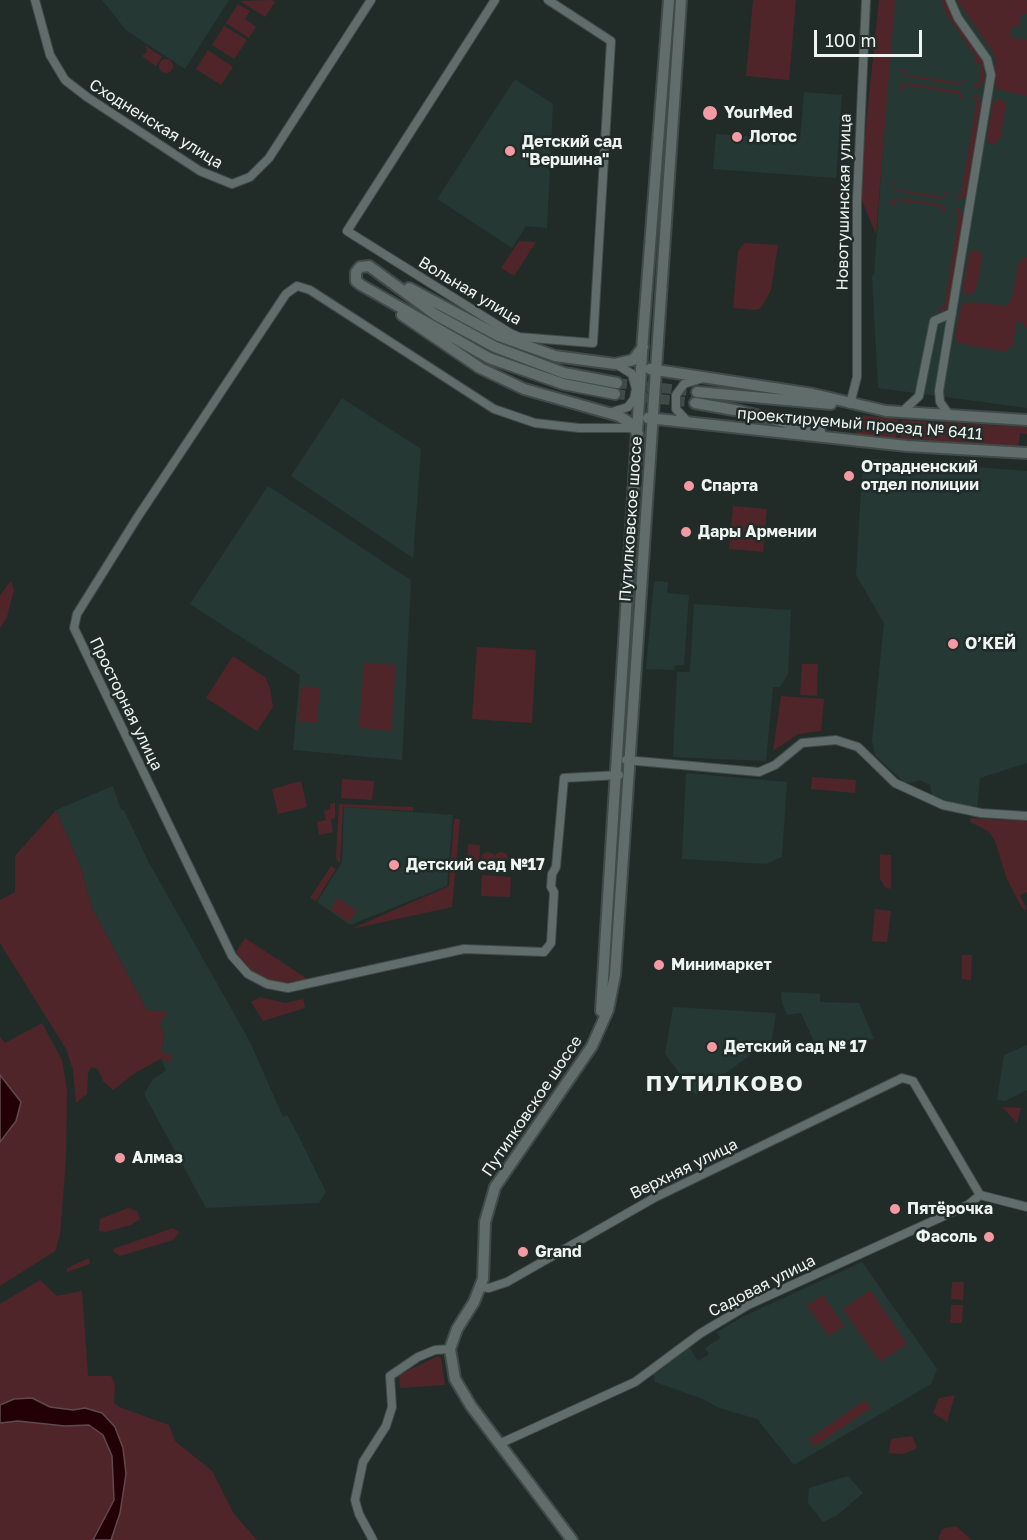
<!DOCTYPE html>
<html>
<head>
<meta charset="utf-8">
<style>
  body { margin:0 }
  #map { position:relative; width:1027px; height:1540px; overflow:hidden; background:#212c29; font-family:"Golos Text",sans-serif }
  canvas { display:block }
  .scale { position:absolute; left:814px; top:30px; width:108px; height:27px; box-sizing:border-box; border:3px solid #edf4f2; border-top:0; padding-left:8px; font-size:18px; line-height:21px; white-space:nowrap; color:#edf4f2; -webkit-text-stroke:4px #212c29; paint-order:stroke }
</style>
</head>
<body>
<div id="map">
<canvas width="1027" height="1540"></canvas>
<div class="scale">100 m</div>
</div>
<script>
const ctx = document.querySelector('canvas').getContext('2d');
ctx.lineJoin = 'round';
function paint(path, color) {
  ctx.fillStyle = color;
  ctx.fill(path, 'evenodd');
}
function shape(rows) {
  const path = new Path2D();
  for (const r of rows) {
    if (r.length === 3) {
      path.moveTo(r[0] + r[2], r[1]);
      path.arc(r[0], r[1], r[2], 0, 2 * Math.PI);
      continue;
    }
    path.moveTo(r[0], r[1]);
    for (let i = 2; i < r.length; i += 2) path.lineTo(r[i], r[i + 1]);
  }
  return path;
}
function stroke(path, color, width, dash) {
  ctx.strokeStyle = color;
  ctx.lineWidth = width;
  ctx.lineCap = dash ? 'butt' : 'round';
  ctx.setLineDash(dash || []);
  ctx.stroke(path);
}
function write(font, color, halo, rows, align = 'center') {
  ctx.font = font + ' "Golos Text",sans-serif';
  ctx.lineWidth = 5;
  ctx.setLineDash([]);
  ctx.textBaseline = 'middle';
  ctx.strokeStyle = halo;
  ctx.fillStyle = color;
  for (const [text, x, y, turn = 0] of rows) {
    ctx.save();
    ctx.translate(x, y);
    ctx.rotate((+turn || 0) * Math.PI / 180);
    ctx.textAlign = isNaN(turn) ? turn : align;
    if (halo) ctx.strokeText(text, 0, 0);
    ctx.fillText(text, 0, 0);
    ctx.restore();
  }
}
paint(shape([
  [102,0,229,0,185,69,126,30],
  [893,0,1027,0,1027,408,878,388,872,276,874,275],
  [515,79,553,104,547,228,526,226,512,248,437,199],
  [804,92,842,95,836,178,713,169,716,134,800,140],
  [342,398,421,449,413,558,291,476],
  [863,458,1027,471,1027,763,980,778,977,810,932,796,930,785,920,780,906,784,875,755,872,741,884,623,856,575],
  [268,486,411,580,402,760,293,750,300,675,190,604],
  [654,581,668,582,667,593,689,595,684,665,675,665,674,670,646,669],
  [694,604,791,610,788,674,780,687,773,687,766,761,673,757,677,672,690,672],
  [686,773,787,782,782,857,766,864,682,859],
  [113,786,121,810,124,810,148,861,250,1042,283,1117,287,1115,298,1135,326,1192,319,1203,206,1208,144,1094,153,1079,166,1070,161,1059,171,1061,161,1051,164,1036,160,1024,166,1012,147,1010,92,908,81,868,56,810],
  [344,807,453,815,447,886,350,925,317,902,342,862],
  [781,992,820,994,820,1002,859,1003,874,1039,817,1048,801,1013,787,1015,782,1003],
  [673,1007,776,1013,772,1039,696,1095,665,1054],
  [1027,1045,1027,1090,1005,1101,997,1100,1004,1055],
  [862,1262,937,1369,931,1384,794,1465,757,1419,719,1408,703,1399,655,1382,653,1374,689,1347,698,1361,709,1354,705,1348,720,1338,717,1332,744,1316],
  [848,1476,863,1493,836,1516,823,1522,808,1503,809,1488]
]), '#263833');
paint(shape([
  [272,0,275,2,265,17,240,1],
  [753,0,796,0,789,80,746,76],
  [879,0,895,0,876,235,859,193],
  [941,0,946,0,950,12,985,62,984,81,978,88,974,88,973,84,979,83,981,65,976,64,975,56,947,15],
  [957,0,1027,0,1027,14,1021,14,1019,27,1012,26,1010,37,1027,40,1027,96,996,89,996,66,993,52],
  [238,4,250,11,245,19,256,27,249,38,226,23],
  [224,26,247,40,234,59,212,45],
  [146,46,162,57,156,66,142,56,147,52],
  [208,50,233,67,221,85,196,69],
  [166,66,7],
  [900,68,904,68,903,74,962,83,963,78,967,80,959,85,904,76],
  [906,83,959,91,964,98,959,99,960,94,903,85,902,90,899,90,899,85],
  [976,94,981,102,967,195,959,200,956,195,961,195,977,99,972,98],
  [997,99,1004,101,1006,105,1000,139,993,145,988,142,987,137,993,103],
  [892,183,896,183,896,189,944,197,945,191,949,194,941,199,897,191],
  [899,198,942,205,947,212,942,213,942,207,896,200,895,205,892,205,892,201],
  [958,207,963,216,949,308,942,313,938,308,944,308,959,212,954,211],
  [519,241,536,242,514,276,501,268],
  [744,243,778,245,771,290,761,308,756,310,733,308,738,251],
  [973,250,980,252,982,257,976,290,969,296,964,293,963,288,969,254],
  [1023,258,1027,258,1027,327,1023,326,1023,322,1016,322,1013,347,1007,347,1007,352,957,343,955,335,961,306,968,302,1007,306,1012,298,1018,265],
  [859,415,898,419,896,439,857,434,852,423,854,418],
  [902,420,1027,427,1027,434,1020,433,1018,447,900,439],
  [733,506,767,509,763,552,729,549],
  [11,581,14,590,7,617,0,628,0,595],
  [477,647,536,650,532,723,472,719],
  [233,656,265,677,270,688,273,707,257,731,206,698],
  [364,663,396,665,391,731,359,728],
  [802,664,818,664,817,696,800,695],
  [301,686,320,688,317,723,298,721],
  [781,696,824,699,821,731,798,734,773,751],
  [812,777,856,780,855,793,811,789],
  [342,779,374,781,372,800,341,798],
  [301,781,307,807,278,814,272,789],
  [335,803,335,818,331,819,333,832,319,835,317,822,326,820,324,811,330,809,330,804],
  [339,804,413,807,413,811,343,807,340,863,336,859],
  [56,810,81,868,92,908,147,1010,167,1012,160,1024,164,1036,161,1051,172,1056,171,1062,160,1059,135,1073,113,1090,103,1081,98,1069,91,1067,88,1073,87,1094,76,1103,73,1070,66,1049,0,943,0,900,15,892,15,856],
  [971,818,1027,821,1027,892,1020,895,1027,910,1022,908,1007,879,995,841,988,831,970,822],
  [454,819,460,819,452,907,351,929,449,886],
  [468,844,480,845,479,871,467,870],
  [488,859,7],
  [501,859,7],
  [880,854,891,855,891,889,885,887,880,879],
  [331,866,336,869,316,901,310,898],
  [482,875,511,877,510,897,481,896],
  [338,898,357,911,349,922,330,909],
  [875,909,891,911,887,942,872,941],
  [245,938,309,980,276,983,258,975,247,967,236,952],
  [962,955,972,955,971,980,962,979],
  [260,997,285,1003,303,999,305,1008,263,1021,251,1002],
  [42,1023,62,1060,67,1090,66,1158,60,1235,55,1251,0,1286,0,1142,9,1132,21,1102,0,1075,0,1037,5,1043],
  [1002,1107,1021,1108,1017,1123],
  [128,1208,137,1211,140,1219,131,1225,105,1232,99,1231,100,1219],
  [173,1228,179,1232,173,1240,120,1256,113,1251,113,1249],
  [89,1258,90,1264,67,1272,67,1268],
  [40,1280,57,1296,82,1291,88,1376,111,1376,115,1384,114,1403,119,1407,169,1425,175,1441,212,1471,234,1514,257,1540,111,1540,120,1513,126,1474,123,1447,115,1427,107,1418,102,1413,85,1408,73,1410,43,1406,32,1398,14,1399,0,1405,0,1304],
  [952,1282,964,1282,963,1300,951,1299],
  [870,1290,907,1344,880,1362,843,1309],
  [823,1295,844,1326,829,1336,807,1306],
  [951,1305,963,1305,962,1323,950,1323],
  [438,1356,441,1358,445,1385,400,1388,399,1375],
  [955,1395,947,1422,933,1413,939,1398],
  [865,1400,871,1408,814,1447,809,1439],
  [18,1421,51,1425,89,1425,103,1434,112,1456,114,1500,93,1540,0,1540,0,1423],
  [912,1436,917,1448,903,1454,889,1453,891,1439],
  [956,1526,972,1540,938,1540,942,1529]
]), '#50252a');
const water = shape([
  [0,1075,21,1102,16,1121,0,1142,0,1075],
  [32,1398,50,1407,73,1410,85,1408,102,1413,115,1427,123,1448,126,1474,120,1513,111,1540,93,1540,114,1500,112,1456,103,1435,89,1425,65,1426,18,1421,0,1423,0,1405,14,1399,32,1398]
]);
paint(water, '#230006');
stroke(water, '#60494d', 1.5);
stroke(shape([
  [617,383,697,392],
  [615,394,695,403]
]), '#404a47', 10, [10, 5]);
const street = shape([
  [35,0,50,55,65,80,87,97,200,171,232,184,250,177,269,158,371,0],
  [495,0,347,231,510,333,519,337,593,343,611,41,548,0],
  [950,0,958,18,987,59,991,75,939,391,940,402,950,416],
  [850,404,857,377,857,201,866,0],
  [612,412,628,407,634,399,636,389,632,374,616,364],
  [902,412,919,396,934,321,952,313],
  [688,422,676,409,676,395,684,384,700,379],
  [626,760,759,772,775,765,802,743,836,740,858,747,895,783,943,805,981,813,1027,816],
  [619,775,564,778,556,867,552,874,551,887,554,892,551,943,544,952,464,949,288,988,267,984,248,974,232,956,74,628,77,614,137,518,286,294,297,286,310,290,494,409,535,423,579,428,637,428],
  [980,1195,1027,1207],
  [481,1287,489,1288,507,1282,654,1198,902,1078,913,1081,980,1195],
  [499,1444,635,1382,701,1333,748,1305,968,1205,980,1195],
  [373,1540,359,1514,355,1500,363,1462,386,1426,392,1407,390,1376,418,1357,435,1350,450,1349]
]);
const secondary = shape([
  [409,288,499,336,555,356,615,364,633,360,643,347],
  [402,315,480,368,524,389,619,416,630,423,638,434],
  [650,369,813,394,886,411,1027,420],
  [697,392,831,404],
  [615,394,563,384,489,358,361,285,356,281,356,272,360,267,369,266,436,315,495,347,564,373,617,383],
  [695,403,740,411,820,431],
  [648,418,907,446,1027,453],
  [601,1011,643,337,669,0],
  [572,1540,471,1406,455,1379,450,1349,457,1329,474,1302,483,1279,485,1222,495,1187,592,1046,608,1010,615,975,681,0]
]);
stroke(street, '#404a48', 10);
stroke(secondary, '#404a48', 14);
stroke(street, '#616d6a', 8);
stroke(secondary, '#616d6a', 10);
for (const [x, y, r, color] of [
  [710,113,8,"#f49aa3"],
  [737,137,6,"#f49aa3"],
  [510,151,6,"#f49aa3"],
  [849,476,6,"#f49aa3"],
  [689,486,6,"#f49aa3"],
  [686,532,6,"#f49aa3"],
  [953,644,6,"#f49aa3"],
  [394,865,6,"#f49aa3"],
  [659,965,6,"#f49aa3"],
  [712,1047,6,"#f49aa3"],
  [120,1158,6,"#f49aa3"],
  [895,1209,6,"#f49aa3"],
  [989,1237,6,"#f49aa3"],
  [523,1252,6,"#f49aa3"]
]) {
  const dot = new Path2D();
  dot.arc(x, y, r, 0, 2 * Math.PI);
  ctx.fillStyle = color;
  ctx.fill(dot);
  stroke(dot, '#212c29', 2);
}
write('bold 16px', '#edf4f2', '#212c29', [
  ["YourMed",724,113],
  ["Лотос",749,137],
  ["Детский сад",522,142],
  ["\"Вершина\"",522,160],
  ["Отрадненский",861,467],
  ["отдел полиции",861,485],
  ["Спарта",701,486],
  ["Дары Армении",698,532],
  ["О’КЕЙ",965,644],
  ["Детский сад №17",406,865],
  ["Минимаркет",671,965],
  ["Детский сад № 17",724,1047],
  ["Алмаз",132,1158],
  ["Пятёрочка",907,1209],
  ["Фасоль",977,1237,"right"],
  ["Grand",535,1252]
], 'left');
write('16px', '#edf4f2', '#212c29', [
  ["Сходненская улица",156,124,32],
  ["Новотушинская улица",844,202,-89],
  ["Вольная улица",470,291,31],
  ["проектируемый проезд № 6411",860,424,5],
  ["Путилковское шоссе",631,519,-86],
  ["Просторная улица",126,704,64],
  ["Путилковское шоссе",532,1106,-56],
  ["Верхняя улица",684,1169,-26],
  ["Садовая улица",762,1286,-27]
]);
ctx.letterSpacing = '1.5px';
write('bold 22px', '#edf4f2', '#212c29', [
  ["ПУТИЛКОВО",725,1084]
]);
ctx.letterSpacing = '0px';
</script>
</body>
</html>
